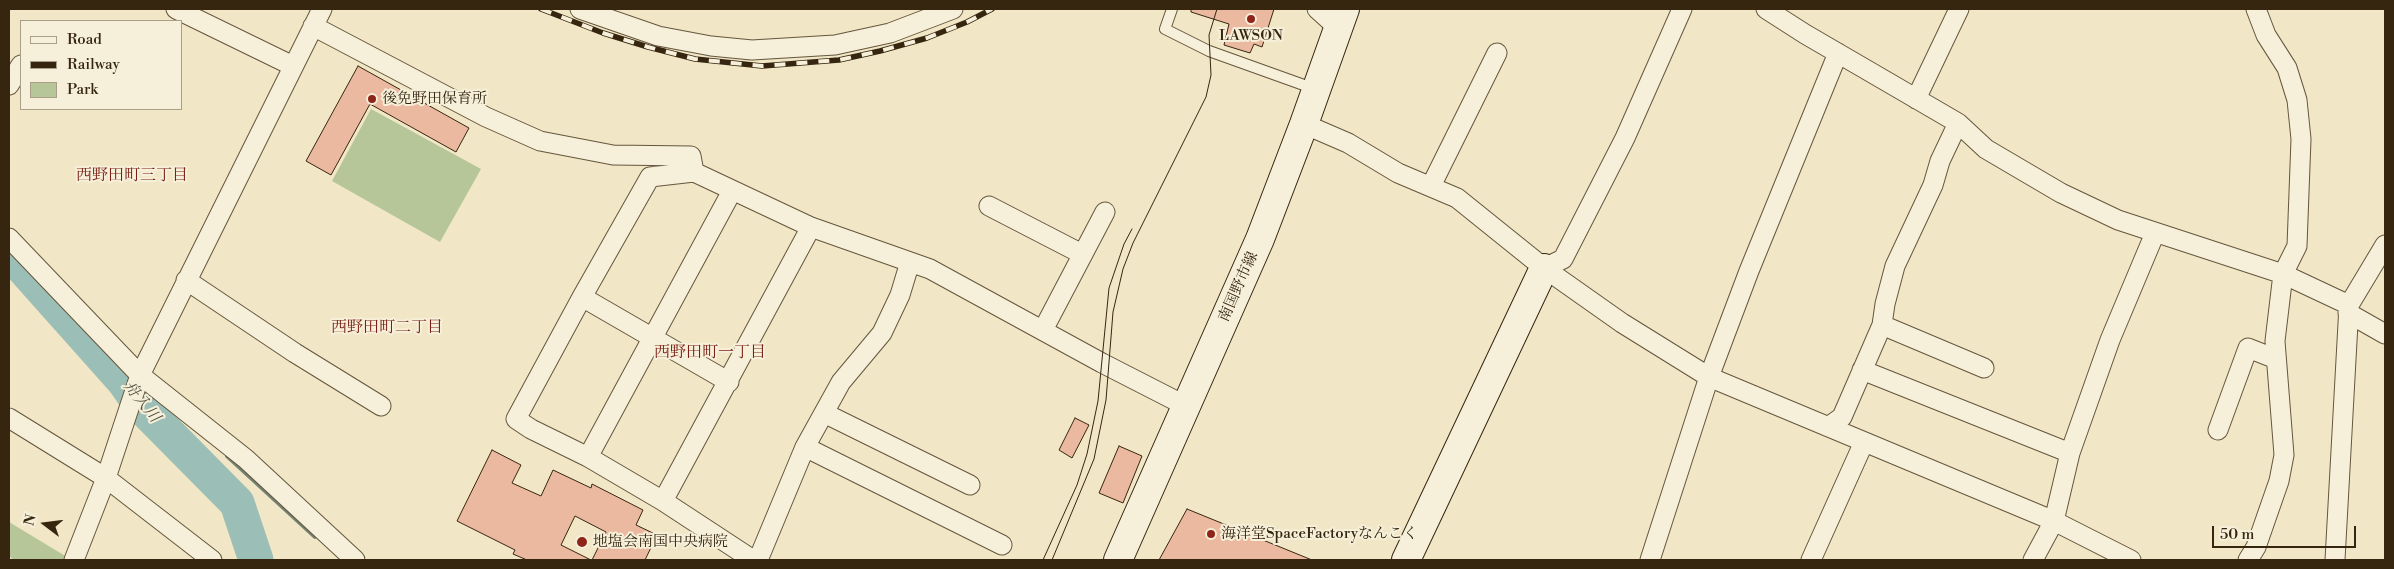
<!DOCTYPE html>
<html>
<head>
<meta charset="utf-8">
<style>
  body { margin:0 }
  #map { position:relative; width:2394px; height:569px; overflow:hidden; background:#f1e6c5; font-family:"Libre Bodoni",serif }
  canvas { display:block }
  .frame { position:absolute; inset:0; border:10px solid #362610; pointer-events:none }
  .legend { position:absolute; left:20px; top:20px; width:162px; height:90px; box-sizing:border-box; background:#f6efd9; border:1px solid #a99f89; margin:0; padding:6px 9px; list-style:none; font-size:15px; color:#362610 }
  .legend li { display:flex; align-items:center; gap:10px; height:25px }
  .legend b { width:25px; border:1px solid #a99f89 }
  .north { position:absolute; left:20px; top:499px; width:50px; height:50px; -webkit-text-stroke:4px #f6efd9; paint-order:stroke; rotate:285deg; font-size:14px; font-weight:700; line-height:20px; text-align:center; color:#362610 }
  .north::after { content:''; display:block; margin:auto; width:18px; height:22px; background:#362610; clip-path:polygon(50% 0,100% 100%,50% 72%,0 100%) }
  .scale { position:absolute; left:2212px; top:526px; width:144px; height:22px; box-sizing:border-box; border:2px solid #362610; border-top:0; padding-left:6px; font-size:15px; line-height:18px; white-space:nowrap; color:#362610; -webkit-text-stroke:4px #f6efd9; paint-order:stroke }
</style>
</head>
<body>
<div id="map">
<canvas width="2394" height="569"></canvas>
<div class="frame"></div>
<ul class="legend">
<li><b style="height:6px;background:#f6efd9"></b>Road</li>
<li><b style="height:6px;background:#362610"></b>Railway</li>
<li><b style="height:14px;background:#b6c698"></b>Park</li>
</ul>
<div class="north">N</div>
<div class="scale">50 m</div>
</div>
<script>
const ctx = document.querySelector('canvas').getContext('2d');
ctx.lineJoin = 'round';
function paint(path, color) {
  ctx.fillStyle = color;
  ctx.fill(path, 'evenodd');
}
function shape(rows) {
  const path = new Path2D();
  for (const r of rows) {
    path.moveTo(r[0], r[1]);
    for (let i = 2; i < r.length; i += 2) path.lineTo(r[i], r[i + 1]);
  }
  return path;
}
function stroke(path, color, width, dash) {
  ctx.strokeStyle = color;
  ctx.lineWidth = width;
  ctx.lineCap = dash ? 'butt' : 'round';
  ctx.setLineDash(dash || []);
  ctx.stroke(path);
}
function write(font, color, halo, rows, align = 'center') {
  ctx.font = font + ' "Libre Bodoni","Noto Serif JP",serif';
  ctx.lineWidth = 4;
  ctx.setLineDash([]);
  ctx.textBaseline = 'middle';
  ctx.strokeStyle = halo;
  ctx.fillStyle = color;
  for (const [text, x, y, turn = 0] of rows) {
    ctx.save();
    ctx.translate(x, y);
    ctx.rotate((+turn || 0) * Math.PI / 180);
    ctx.textAlign = isNaN(turn) ? turn : align;
    if (halo) ctx.strokeText(text, 0, 0);
    ctx.fillText(text, 0, 0);
    ctx.restore();
  }
}
paint(shape([
  [371,109,481,169,440,242,332,181],
  [9,522,67,557,66,560,14,560,9,556]
]), '#b6c698');
stroke(shape([
  [228,456,315,536]
]), '#738274', 5.5);
stroke(shape([
  [9,252,124,381,142,407,237,503,256,560]
]), '#9bbfb7', 35);
const building = shape([
  [1191,9,1274,9,1262,47,1254,44,1250,53,1224,45,1229,24,1191,12,1191,9],
  [358,66,469,128,456,152,370,104,331,175,306,161,358,66],
  [1075,418,1089,425,1072,458,1059,450,1075,418],
  [1119,446,1142,456,1123,503,1099,493,1119,446],
  [492,450,521,465,512,483,541,496,553,470,591,488,592,484,643,510,636,525,657,535,645,560,592,560,606,532,575,516,561,545,591,560,527,560,513,554,515,550,457,521,492,450],
  [1187,509,1312,560,1159,560,1187,509]
]);
paint(building, '#eab99f');
stroke(building, '#362610', 1);
const lane = shape([
  [1172,9,1165,29,1209,51,1315,89]
]);
const street = shape([
  [176,9,293,66],
  [580,9,658,36,711,46,752,50,835,45,890,33,953,9],
  [1317,9,1337,27],
  [1766,9,1805,34,1958,123,1986,149,2061,193,2118,220,2283,274,2349,305],
  [313,26,486,117,540,141,613,155,691,156,694,172],
  [9,85,21,65],
  [1916,99,1959,9],
  [1304,124,1348,143,1398,173,1457,198,1544,268,1622,323,1709,377,2054,521,2131,560],
  [1431,186,1497,53],
  [989,206,1082,254],
  [9,238,140,375,246,459,355,560],
  [1544,268,1563,259,1625,138,1682,9],
  [186,280,295,353,381,406],
  [582,297,729,382],
  [2348,313,2385,334],
  [1882,325,1984,368],
  [1043,330,1105,212],
  [1862,370,2070,453],
  [824,413,970,485],
  [9,418,106,478,212,560],
  [1828,427,1842,417,1882,325,1885,304,1895,266,1933,185,1940,161,1958,123],
  [2218,430,2248,348,2276,359],
  [805,447,1002,545],
  [588,457,732,191],
  [663,501,811,227],
  [74,560,106,478,140,375,322,9],
  [753,560,663,501,588,457,531,429,516,419,582,297,650,177,694,172,811,227,930,269,1102,363,1186,406],
  [758,560,805,447,841,382,882,333,900,295,910,262],
  [1650,560,1709,377,1749,271,1838,53],
  [1811,560,1864,442],
  [2033,560,2054,521,2070,453,2110,340,2155,233],
  [2248,560,2256,547,2279,481,2284,455,2275,341,2283,274,2297,246,2301,139,2297,100,2287,68,2266,35,2256,9],
  [2335,560,2349,305,2385,245]
]);
const secondary = shape([
  [1118,560,1260,239,1304,124,1345,9],
  [1406,560,1544,268]
]);
stroke(lane, '#65563d', 12);
stroke(street, '#65563d', 21);
stroke(secondary, '#362610', 30);
stroke(lane, '#f6efd9', 10);
stroke(street, '#f6efd9', 19);
stroke(secondary, '#f6efd9', 28);
stroke(shape([
  [1043,560,1077,485,1087,454,1098,401,1109,288,1124,244,1132,229],
  [1052,560,1094,459,1106,400,1113,312,1123,269,1133,243,1206,97,1211,75,1209,35,1217,9]
]), '#362610', 1);
const rail = shape([
  [541,9,603,33,648,47,695,59,762,66,839,60,880,51,927,38,967,22,992,9]
]);
stroke(rail, '#362610', 5.5);
stroke(rail, '#f6efd9', 4, [11]);
for (const [x, y, r, color] of [
  [1251,19,5,"#8f2418"],
  [372,99,5,"#8f2418"],
  [1211,534,5,"#8f2418"],
  [582,542,6,"#8f2418"]
]) {
  const dot = new Path2D();
  dot.arc(x, y, r, 0, 2 * Math.PI);
  ctx.fillStyle = color;
  ctx.fill(dot);
  stroke(dot, '#f6efd9', 2);
}
write('15px', '#362610', '#f6efd9', [
  ["LAWSON",1251,36,"center"],
  ["後免野田保育所",382,99],
  ["海洋堂SpaceFactoryなんこく",1221,534],
  ["地塩会南国中央病院",593,542]
], 'left');
write('15px', '#362610', '#f6efd9', [
  ["南国野市線",1239,287,-66]
]);
write('16px', '#7a1f14', '#f6efd9', [
  ["西野田町三丁目",132,176],
  ["西野田町二丁目",387,328],
  ["西野田町一丁目",710,353]
]);
write('italic 16px', '#545442', '#f6efd9', [
  ["舟入川",141,402,51]
]);
</script>
</body>
</html>
